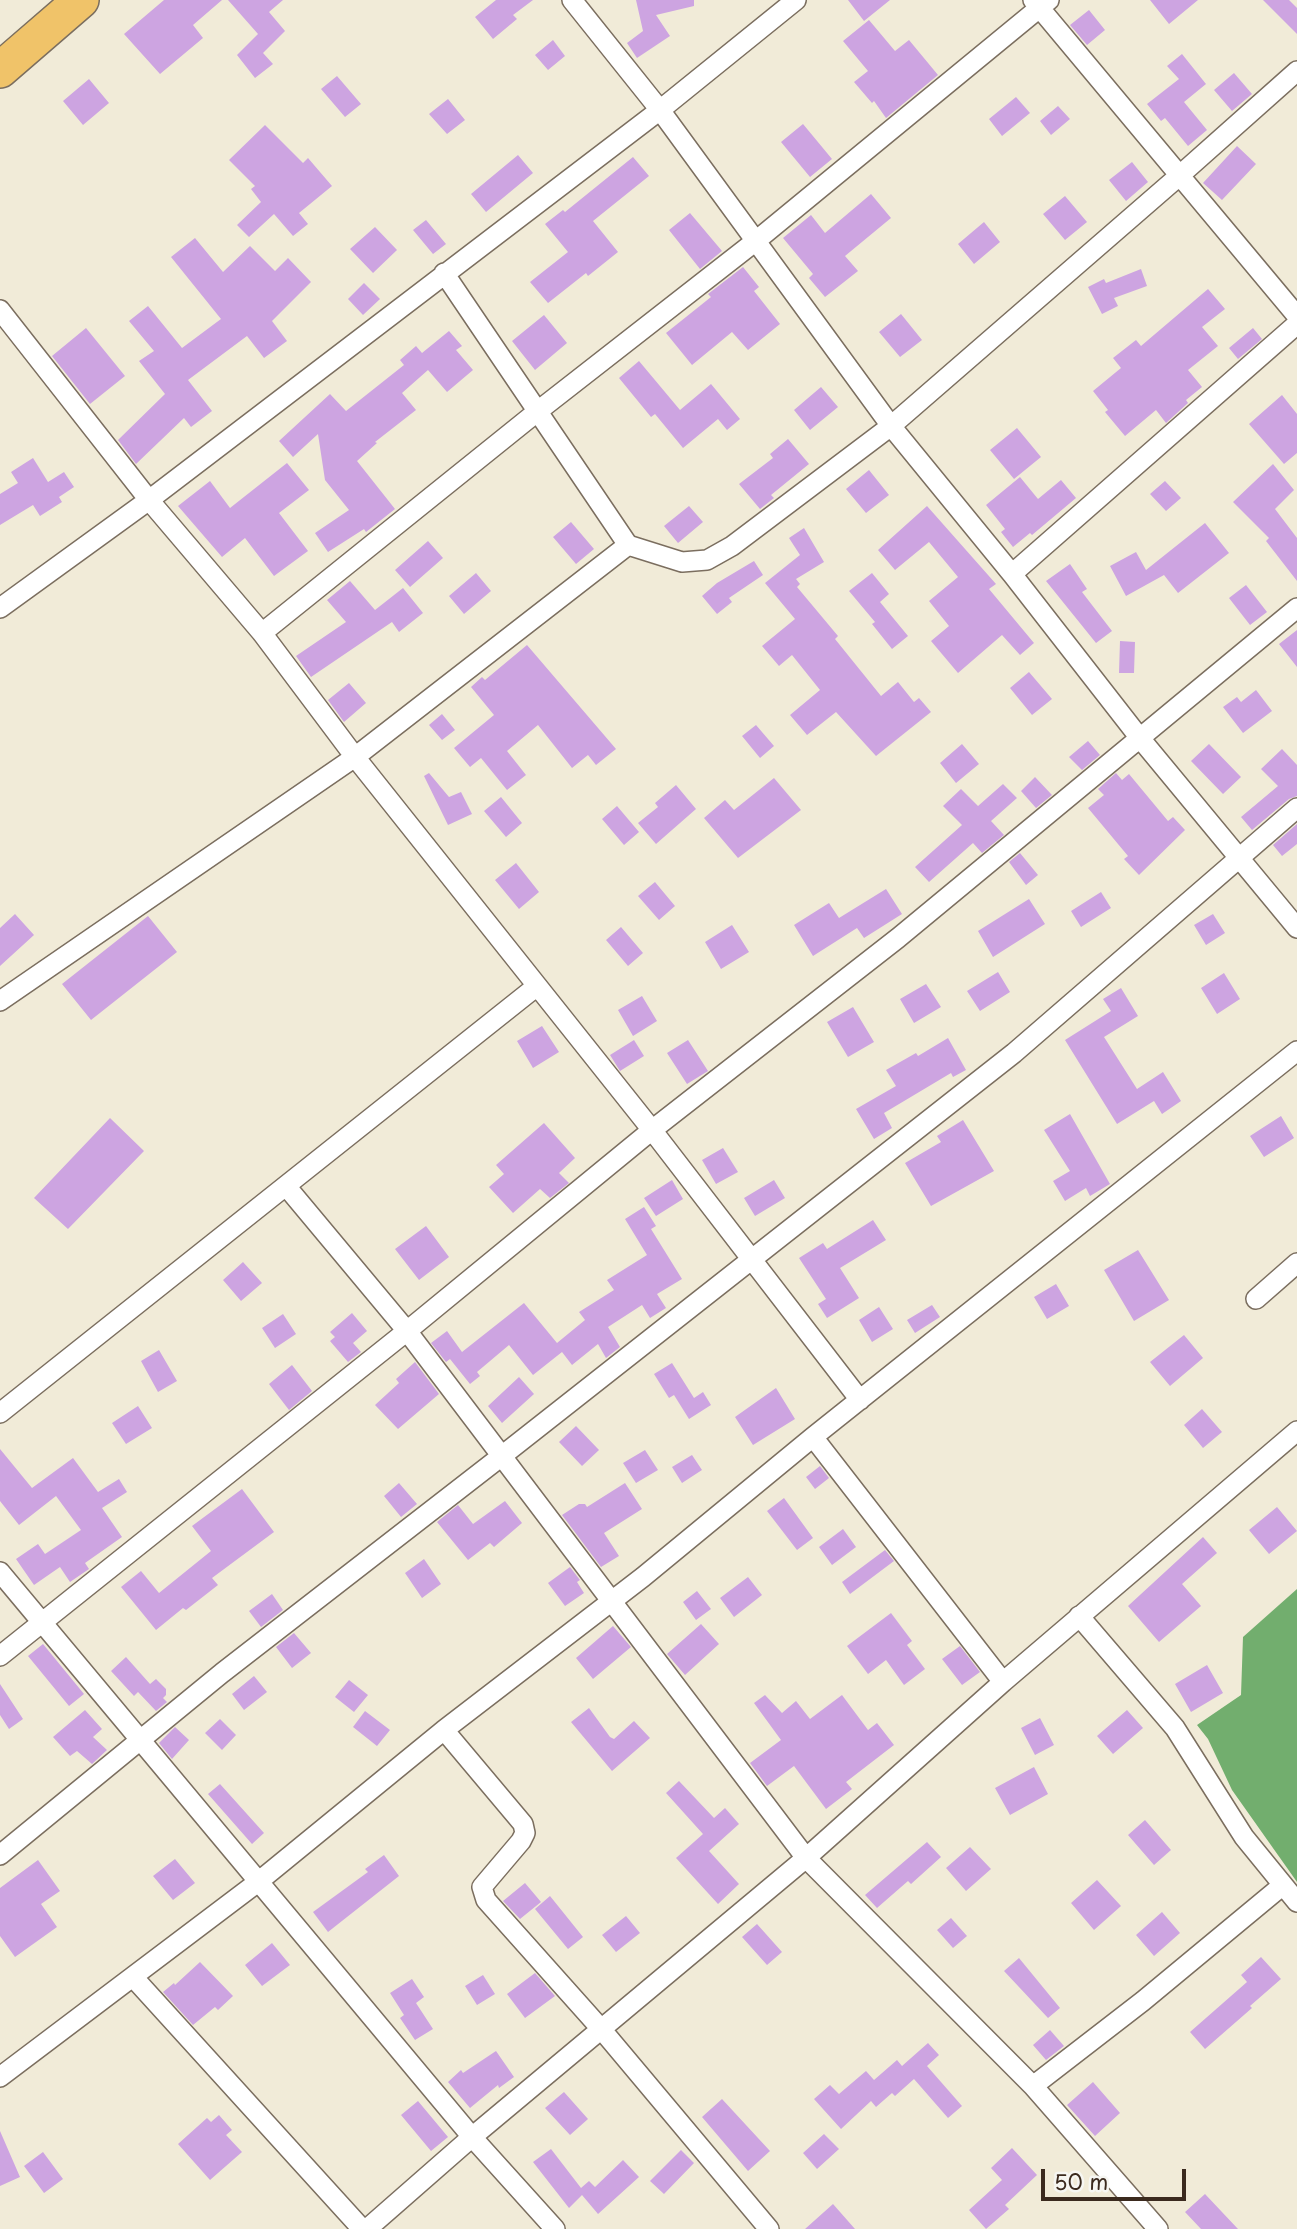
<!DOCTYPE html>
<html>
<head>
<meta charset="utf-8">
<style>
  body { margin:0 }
  #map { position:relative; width:1297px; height:2229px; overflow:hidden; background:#f1ebd8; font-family:"Playpen Sans",sans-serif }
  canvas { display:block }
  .scale { position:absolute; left:1041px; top:2169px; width:145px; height:32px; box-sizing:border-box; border:4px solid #3b2a1e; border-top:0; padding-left:9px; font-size:21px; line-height:24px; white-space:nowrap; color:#3b2a1e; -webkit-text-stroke:5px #f6f6f2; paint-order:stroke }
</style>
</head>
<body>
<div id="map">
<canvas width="1297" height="2229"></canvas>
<div class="scale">50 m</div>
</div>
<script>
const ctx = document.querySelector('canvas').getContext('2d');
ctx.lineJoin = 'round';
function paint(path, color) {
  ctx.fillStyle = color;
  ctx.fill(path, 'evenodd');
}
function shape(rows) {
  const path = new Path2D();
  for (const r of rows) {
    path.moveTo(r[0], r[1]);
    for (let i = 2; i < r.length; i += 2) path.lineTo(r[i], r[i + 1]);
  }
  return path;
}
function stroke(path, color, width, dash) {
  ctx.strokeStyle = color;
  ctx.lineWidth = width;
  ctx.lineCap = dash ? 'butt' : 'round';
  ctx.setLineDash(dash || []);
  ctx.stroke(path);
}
paint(shape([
  [1297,1589,1297,1882,1232,1790,1208,1739,1197,1725,1241,1695,1243,1637]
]), '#72ae6e');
paint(shape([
  [164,0,222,0,193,25,203,38,160,74,124,34],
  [228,0,283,0,269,12,285,31,263,53,273,64,255,78,237,55,258,34],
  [496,0,533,0,513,15,517,19,493,39,475,17],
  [636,0,694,0,694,6,656,15,670,36,637,58,627,43,643,31],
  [848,0,890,0,864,21],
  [1150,0,1198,0,1169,24],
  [1263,0,1289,0,1297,8,1297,34],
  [1089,10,1105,30,1087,45,1070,25],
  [869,20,895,51,909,40,938,75,886,118,874,101,872,103,854,82,868,71,843,41],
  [553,40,565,56,548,70,535,55],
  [1182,54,1206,84,1184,102,1207,130,1188,146,1165,118,1161,121,1147,104,1179,79,1167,66],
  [1234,73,1252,94,1232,111,1214,90],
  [337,76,361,104,345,117,321,89],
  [89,79,109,103,83,125,63,101],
  [1016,97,1030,113,1002,136,989,119],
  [448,99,465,120,447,134,429,114],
  [1058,106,1070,119,1051,135,1040,121],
  [803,124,832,159,810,177,781,142],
  [265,125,303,163,308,158,332,186,299,213,308,224,293,236,274,214,249,237,237,225,261,202,251,189,255,186,229,160],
  [1237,146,1256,164,1222,200,1203,183],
  [518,155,533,173,486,212,471,194],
  [633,157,649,176,593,221,618,252,588,276,586,273,548,303,530,282,568,252,545,224,563,210,565,212],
  [1132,162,1148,182,1126,201,1109,180],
  [871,194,891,218,845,256,858,271,825,297,809,278,813,274,783,238,811,215,825,233],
  [1065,196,1087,222,1065,240,1043,214],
  [690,213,722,251,700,269,669,230],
  [426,220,446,244,433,254,413,230],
  [984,222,1000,242,974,264,958,244],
  [375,227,397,250,373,273,350,249],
  [195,238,223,272,250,246,275,271,288,258,311,282,272,321,287,341,264,358,247,336,188,380,212,411,191,427,184,418,136,464,118,440,165,394,139,361,154,351,129,321,148,306,182,348,221,319,171,257],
  [743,267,759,287,754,291,780,324,748,350,732,332,692,365,666,333,711,297,708,294],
  [1141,269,1147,286,1114,298,1118,306,1102,314,1088,287,1104,279,1106,283],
  [364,283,380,299,363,315,348,299],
  [1208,289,1225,309,1202,327,1218,346,1188,370,1202,387,1186,400,1188,403,1166,423,1156,410,1125,436,1105,412,1108,410,1093,391,1121,368,1113,358,1136,340,1141,346],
  [901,314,922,340,900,357,879,332],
  [544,315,567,343,535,370,512,341],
  [86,328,125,376,90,404,52,356],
  [1253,328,1262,339,1238,359,1229,348],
  [449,331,462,346,456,350,473,370,447,392,428,370,402,393,416,410,375,442,377,443,357,461,395,509,366,532,364,529,328,552,315,533,349,510,325,480,318,434,293,457,279,441,330,394,346,411,404,365,400,360,416,346,422,353],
  [639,361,680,410,711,384,740,419,727,430,718,419,683,448,655,414,651,417,619,378],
  [821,387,838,407,810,430,794,410],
  [1282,395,1297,414,1297,453,1284,464,1249,424],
  [1017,428,1041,457,1014,479,990,450],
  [788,439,809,464,771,495,774,498,760,509,739,484,773,458,770,454],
  [33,458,48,482,64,472,74,487,59,497,62,502,40,516,33,505,0,525,0,494,18,483,11,472],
  [287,463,309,490,279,513,308,551,274,576,245,538,222,557,178,506,210,481,230,508],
  [1273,464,1294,490,1275,509,1297,538,1297,581,1266,541,1269,538,1233,502],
  [869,470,889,495,866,513,846,489],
  [1020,477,1038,499,1061,480,1076,498,1032,535,1030,533,1013,547,1001,532,1005,529,986,505],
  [1165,481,1181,498,1166,511,1150,494],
  [689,506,703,522,678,543,664,526],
  [927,506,996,584,989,589,1034,643,1020,655,1002,635,958,673,931,641,949,626,929,601,958,577,929,542,895,570,878,550],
  [571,522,594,549,576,564,553,537],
  [1205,523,1229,553,1178,593,1164,575,1126,596,1110,566,1136,552,1146,570],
  [804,528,824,562,796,579,800,584,797,587,838,636,835,639,881,696,898,682,914,702,919,698,931,712,876,756,836,712,807,735,790,715,820,690,792,655,779,666,762,646,795,619,765,583,800,555,789,538],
  [428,541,443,558,410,587,395,570],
  [754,561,763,575,729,598,732,602,717,614,702,596,717,583],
  [1070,564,1087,589,1082,592,1112,631,1096,643,1046,581],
  [476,573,491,591,464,614,449,596],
  [872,573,889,594,880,602,908,636,892,649,872,624,875,622,849,591],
  [350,581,375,610,403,588,423,613,399,632,392,622,311,677,296,656,346,622,327,600],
  [1246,585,1267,612,1250,625,1229,598],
  [1297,630,1297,667,1279,644],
  [1120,641,1135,642,1134,673,1119,673],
  [527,645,616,749,596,765,588,755,572,768,538,725,507,751,526,775,507,790,481,758,470,767,454,748,494,715,471,687,482,677,485,680],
  [1029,672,1052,699,1032,715,1010,688],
  [349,683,366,703,344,722,328,700],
  [1256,690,1272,711,1243,733,1223,707,1237,697,1241,702],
  [442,714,455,730,442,740,429,725],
  [756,725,774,746,760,758,742,736],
  [1088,741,1100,755,1082,770,1069,757],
  [962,744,979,764,956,783,940,763],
  [1209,744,1241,777,1223,794,1191,761],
  [1282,749,1297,765,1297,796,1289,799,1252,830,1241,817,1278,786,1261,769],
  [429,773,449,797,461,792,472,814,448,825,424,776],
  [1116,773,1122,780,1129,774,1168,821,1173,817,1185,830,1139,875,1124,859,1128,856,1088,808,1104,795,1098,789],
  [1035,777,1052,795,1036,808,1021,791],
  [774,778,801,810,738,858,704,818,725,800,734,810],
  [1003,784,1017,798,991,821,1004,835,982,853,973,843,929,882,915,867,962,825,943,806,961,789,978,806],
  [676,785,696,809,656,844,638,823,658,807,655,803],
  [501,797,522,823,506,837,484,811],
  [617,806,639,832,624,845,602,819],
  [1297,824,1297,844,1282,856,1273,845],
  [1020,853,1038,875,1026,885,1009,862],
  [516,863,539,892,519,909,495,880],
  [655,882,675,906,659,920,638,896],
  [886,889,902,914,864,938,857,928,813,956,794,925,829,903,839,918],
  [1101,892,1111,908,1081,927,1071,911],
  [1029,899,1045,924,993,957,978,931],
  [15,914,34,935,0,966,0,928],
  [1213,914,1225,933,1206,945,1194,925],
  [148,916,177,952,91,1020,62,984],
  [732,925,749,952,721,969,705,942],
  [621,927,643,953,628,966,606,940],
  [998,972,1010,992,980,1011,967,991],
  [1224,973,1240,999,1217,1014,1201,988],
  [926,984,941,1007,914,1023,900,999],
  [1121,988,1138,1016,1104,1037,1137,1089,1163,1072,1181,1101,1162,1114,1154,1101,1117,1124,1065,1040,1111,1011,1103,999],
  [642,996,657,1021,633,1036,618,1010],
  [853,1007,874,1042,848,1057,827,1022],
  [542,1026,559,1052,533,1068,517,1041],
  [948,1038,966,1070,953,1077,951,1073,884,1113,892,1128,874,1139,856,1109,896,1086,886,1070,916,1053,918,1056],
  [634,1040,644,1056,620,1071,610,1055],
  [688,1040,708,1071,687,1084,667,1053],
  [1070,1114,1110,1184,1090,1196,1086,1188,1065,1201,1053,1181,1070,1171,1044,1130],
  [1281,1116,1294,1138,1264,1157,1250,1136],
  [110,1118,144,1151,68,1229,34,1198],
  [963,1120,994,1171,931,1206,905,1163,941,1142,937,1136],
  [544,1123,575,1158,559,1173,569,1183,550,1198,540,1189,513,1213,489,1187,504,1174,496,1165],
  [723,1148,738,1172,716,1184,702,1160],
  [672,1180,683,1199,656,1216,644,1198],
  [774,1180,785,1198,755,1216,744,1198],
  [644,1207,656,1226,651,1229,682,1279,657,1294,666,1308,650,1318,642,1305,608,1327,620,1347,606,1358,598,1344,572,1365,562,1352,533,1375,509,1345,477,1372,480,1376,470,1384,450,1359,446,1362,431,1343,447,1331,462,1352,524,1303,557,1343,585,1320,579,1312,614,1290,607,1280,647,1255,625,1219],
  [873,1220,886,1240,840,1268,859,1298,827,1318,818,1304,826,1299,799,1258,823,1243,827,1249],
  [426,1226,449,1257,419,1280,395,1249],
  [1138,1250,1169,1300,1134,1321,1104,1270],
  [243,1262,262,1283,241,1301,223,1280],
  [1056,1284,1069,1306,1047,1319,1034,1297],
  [932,1305,940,1317,915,1333,907,1320],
  [879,1307,893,1329,872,1342,859,1320],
  [352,1313,367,1331,353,1343,361,1352,348,1362,330,1341,335,1337,330,1332],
  [283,1314,296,1334,275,1348,262,1328],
  [1184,1335,1203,1358,1170,1386,1150,1362],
  [159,1350,177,1381,158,1392,141,1361],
  [415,1362,439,1394,398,1429,375,1405,399,1383,396,1379],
  [672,1363,694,1398,703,1392,711,1405,689,1419,674,1395,669,1398,654,1374],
  [292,1365,312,1391,289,1410,269,1384],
  [519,1377,534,1394,502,1423,488,1406],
  [776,1388,795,1419,753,1445,735,1417],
  [138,1406,152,1428,126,1444,112,1423],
  [1202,1409,1222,1432,1203,1448,1184,1425],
  [576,1426,599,1450,582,1466,559,1442],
  [0,1449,32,1488,73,1458,98,1492,119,1479,127,1492,102,1508,122,1537,85,1563,89,1569,70,1582,60,1567,34,1585,16,1559,38,1544,45,1554,81,1530,56,1496,19,1525,0,1501],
  [645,1450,658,1470,636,1483,623,1463],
  [692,1455,702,1470,682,1483,672,1467],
  [820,1466,829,1478,815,1489,806,1477],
  [399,1483,417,1504,401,1517,384,1496],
  [625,1483,642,1509,604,1533,619,1556,601,1567,562,1515,579,1504,585,1504,587,1507],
  [242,1489,274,1532,212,1578,218,1585,186,1610,183,1608,156,1630,121,1587,141,1571,159,1593,211,1551,192,1526],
  [784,1498,813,1538,797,1550,767,1511],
  [505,1501,522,1523,494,1547,490,1543,468,1560,437,1522,458,1505,473,1524],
  [1277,1507,1297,1531,1269,1554,1249,1530],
  [843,1529,856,1547,832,1565,819,1547],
  [1203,1537,1217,1553,1182,1584,1201,1606,1159,1642,1128,1606],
  [885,1550,894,1561,850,1594,842,1582],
  [424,1559,441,1584,422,1598,405,1573],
  [570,1567,580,1580,577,1582,584,1593,565,1606,548,1583],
  [748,1577,762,1595,734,1617,720,1598],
  [697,1591,711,1609,696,1620,683,1602],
  [272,1594,283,1610,261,1627,249,1611],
  [891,1613,912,1641,907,1645,925,1669,904,1685,886,1660,868,1674,847,1646],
  [701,1624,719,1644,685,1675,667,1654],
  [613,1626,631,1647,593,1679,576,1658],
  [294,1633,311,1653,292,1668,276,1647],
  [43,1644,84,1694,69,1706,28,1656],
  [960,1646,980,1672,962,1685,942,1659],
  [126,1657,150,1684,156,1679,166,1689,166,1695,163,1698,167,1702,156,1711,138,1692,134,1696,111,1671],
  [1207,1665,1223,1693,1191,1712,1175,1684],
  [254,1676,267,1692,244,1710,232,1694],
  [349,1680,368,1695,354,1712,335,1697],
  [0,1684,23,1719,9,1729,0,1715],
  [765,1695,782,1713,796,1701,810,1719,842,1695,868,1730,877,1723,894,1745,846,1782,852,1789,826,1809,794,1766,767,1786,750,1763,781,1740,754,1703],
  [589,1708,610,1737,614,1739,634,1721,650,1738,612,1771,571,1722],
  [85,1710,102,1729,93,1737,107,1750,92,1764,77,1751,70,1756,53,1737],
  [1127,1710,1143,1728,1113,1754,1097,1736],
  [365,1711,390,1730,377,1746,353,1727],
  [1040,1718,1054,1745,1035,1755,1021,1728],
  [220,1719,236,1735,222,1750,205,1733],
  [175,1727,189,1740,172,1759,159,1743],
  [1034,1767,1048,1794,1010,1815,995,1788],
  [679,1781,714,1818,725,1808,739,1824,709,1851,739,1884,718,1904,676,1858,703,1834,666,1793],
  [220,1784,264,1833,252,1844,208,1794],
  [1145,1820,1171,1850,1154,1865,1128,1835],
  [927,1842,941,1857,911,1884,908,1881,877,1908,865,1895],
  [970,1847,991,1869,966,1891,946,1868],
  [384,1855,399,1876,328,1932,313,1912,368,1872,365,1869],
  [175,1859,195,1883,173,1900,153,1876],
  [38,1860,60,1891,41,1904,57,1927,15,1957,0,1936,0,1888],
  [1097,1880,1121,1906,1094,1930,1071,1903],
  [525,1883,541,1902,520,1919,503,1901],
  [550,1896,583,1937,568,1949,535,1909],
  [1162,1912,1180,1933,1154,1956,1136,1935],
  [626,1916,640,1933,616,1952,602,1935],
  [951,1918,967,1936,953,1948,937,1930],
  [757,1924,782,1952,767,1965,742,1937],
  [272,1943,290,1965,262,1986,245,1965],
  [1261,1957,1281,1979,1250,2006,1252,2008,1205,2049,1190,2032,1247,1982,1241,1975],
  [1019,1958,1060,2008,1048,2018,1004,1971],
  [200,1962,233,1996,218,2010,215,2007,193,2025,163,1992,174,1983,175,1985],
  [535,1973,555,1996,525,2018,507,1994],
  [483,1975,495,1994,477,2005,465,1986],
  [412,1979,424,1997,416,2003,433,2029,415,2040,400,2018,404,2015,390,1993],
  [1050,2030,1064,2046,1046,2060,1033,2045],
  [928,2043,939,2055,927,2066,962,2106,948,2118,914,2079,895,2096,892,2093,876,2107,871,2101,841,2129,814,2099,830,2085,839,2094,866,2071,874,2080,897,2060,902,2066],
  [496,2051,514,2077,499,2088,498,2085,470,2108,448,2082,461,2070,463,2073],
  [1093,2082,1120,2113,1095,2136,1067,2105],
  [564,2092,588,2119,570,2135,545,2108],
  [722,2099,770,2151,748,2171,702,2117],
  [418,2101,448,2137,431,2151,401,2115],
  [219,2115,232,2130,226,2135,242,2152,210,2180,178,2144,207,2118,211,2122],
  [0,2131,20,2177,0,2186],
  [824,2134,839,2149,817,2169,803,2153],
  [1012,2148,1037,2175,1005,2205,1009,2209,986,2229,969,2210,1002,2180,991,2168],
  [551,2149,581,2188,589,2181,595,2187,623,2160,639,2177,598,2214,582,2195,569,2208,533,2162],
  [681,2150,694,2163,664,2194,650,2181],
  [43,2152,63,2179,44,2193,24,2166],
  [1205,2194,1238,2229,1201,2229,1185,2212],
  [833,2204,855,2229,805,2229]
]), '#cda4e1');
const street = shape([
  [572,0,660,110,891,426,1012,574,1139,737,1297,928],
  [1033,0,1297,316],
  [444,273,628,545,682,562,707,560,732,546,891,426,1179,176,1297,71],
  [0,310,149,500,262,633,355,757,652,1130,860,1400],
  [1012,574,1297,324],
  [0,608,149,500,660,110,796,0],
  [262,633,538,411,757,240,1049,0],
  [0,1001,355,757,628,545],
  [286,1186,407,1331,806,1858,1033,2086,1158,2229],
  [1256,1299,1297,1263],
  [0,1413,537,986],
  [813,1437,1003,1682],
  [0,1572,472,2137,555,2229],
  [1079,1616,1175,1728,1244,1837,1297,1902],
  [0,1656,407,1331,652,1130,898,938,1297,608],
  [444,1730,523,1824,525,1833,521,1841,482,1887,486,1900,602,2030,769,2229],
  [0,1855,222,1673,503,1455,1014,1053,1297,808],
  [133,1977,362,2229],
  [0,2077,258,1882,444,1730,643,1577,813,1437,1297,1051],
  [1033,2086,1143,2001,1283,1885],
  [367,2229,472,2137,806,1858,1003,1682,1297,1431]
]);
const highway = shape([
  [0,70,81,0]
]);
stroke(street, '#7b6e5f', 22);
stroke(highway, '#7b6e5f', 38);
stroke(street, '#fff', 19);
stroke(highway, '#f0c369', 35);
</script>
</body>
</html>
